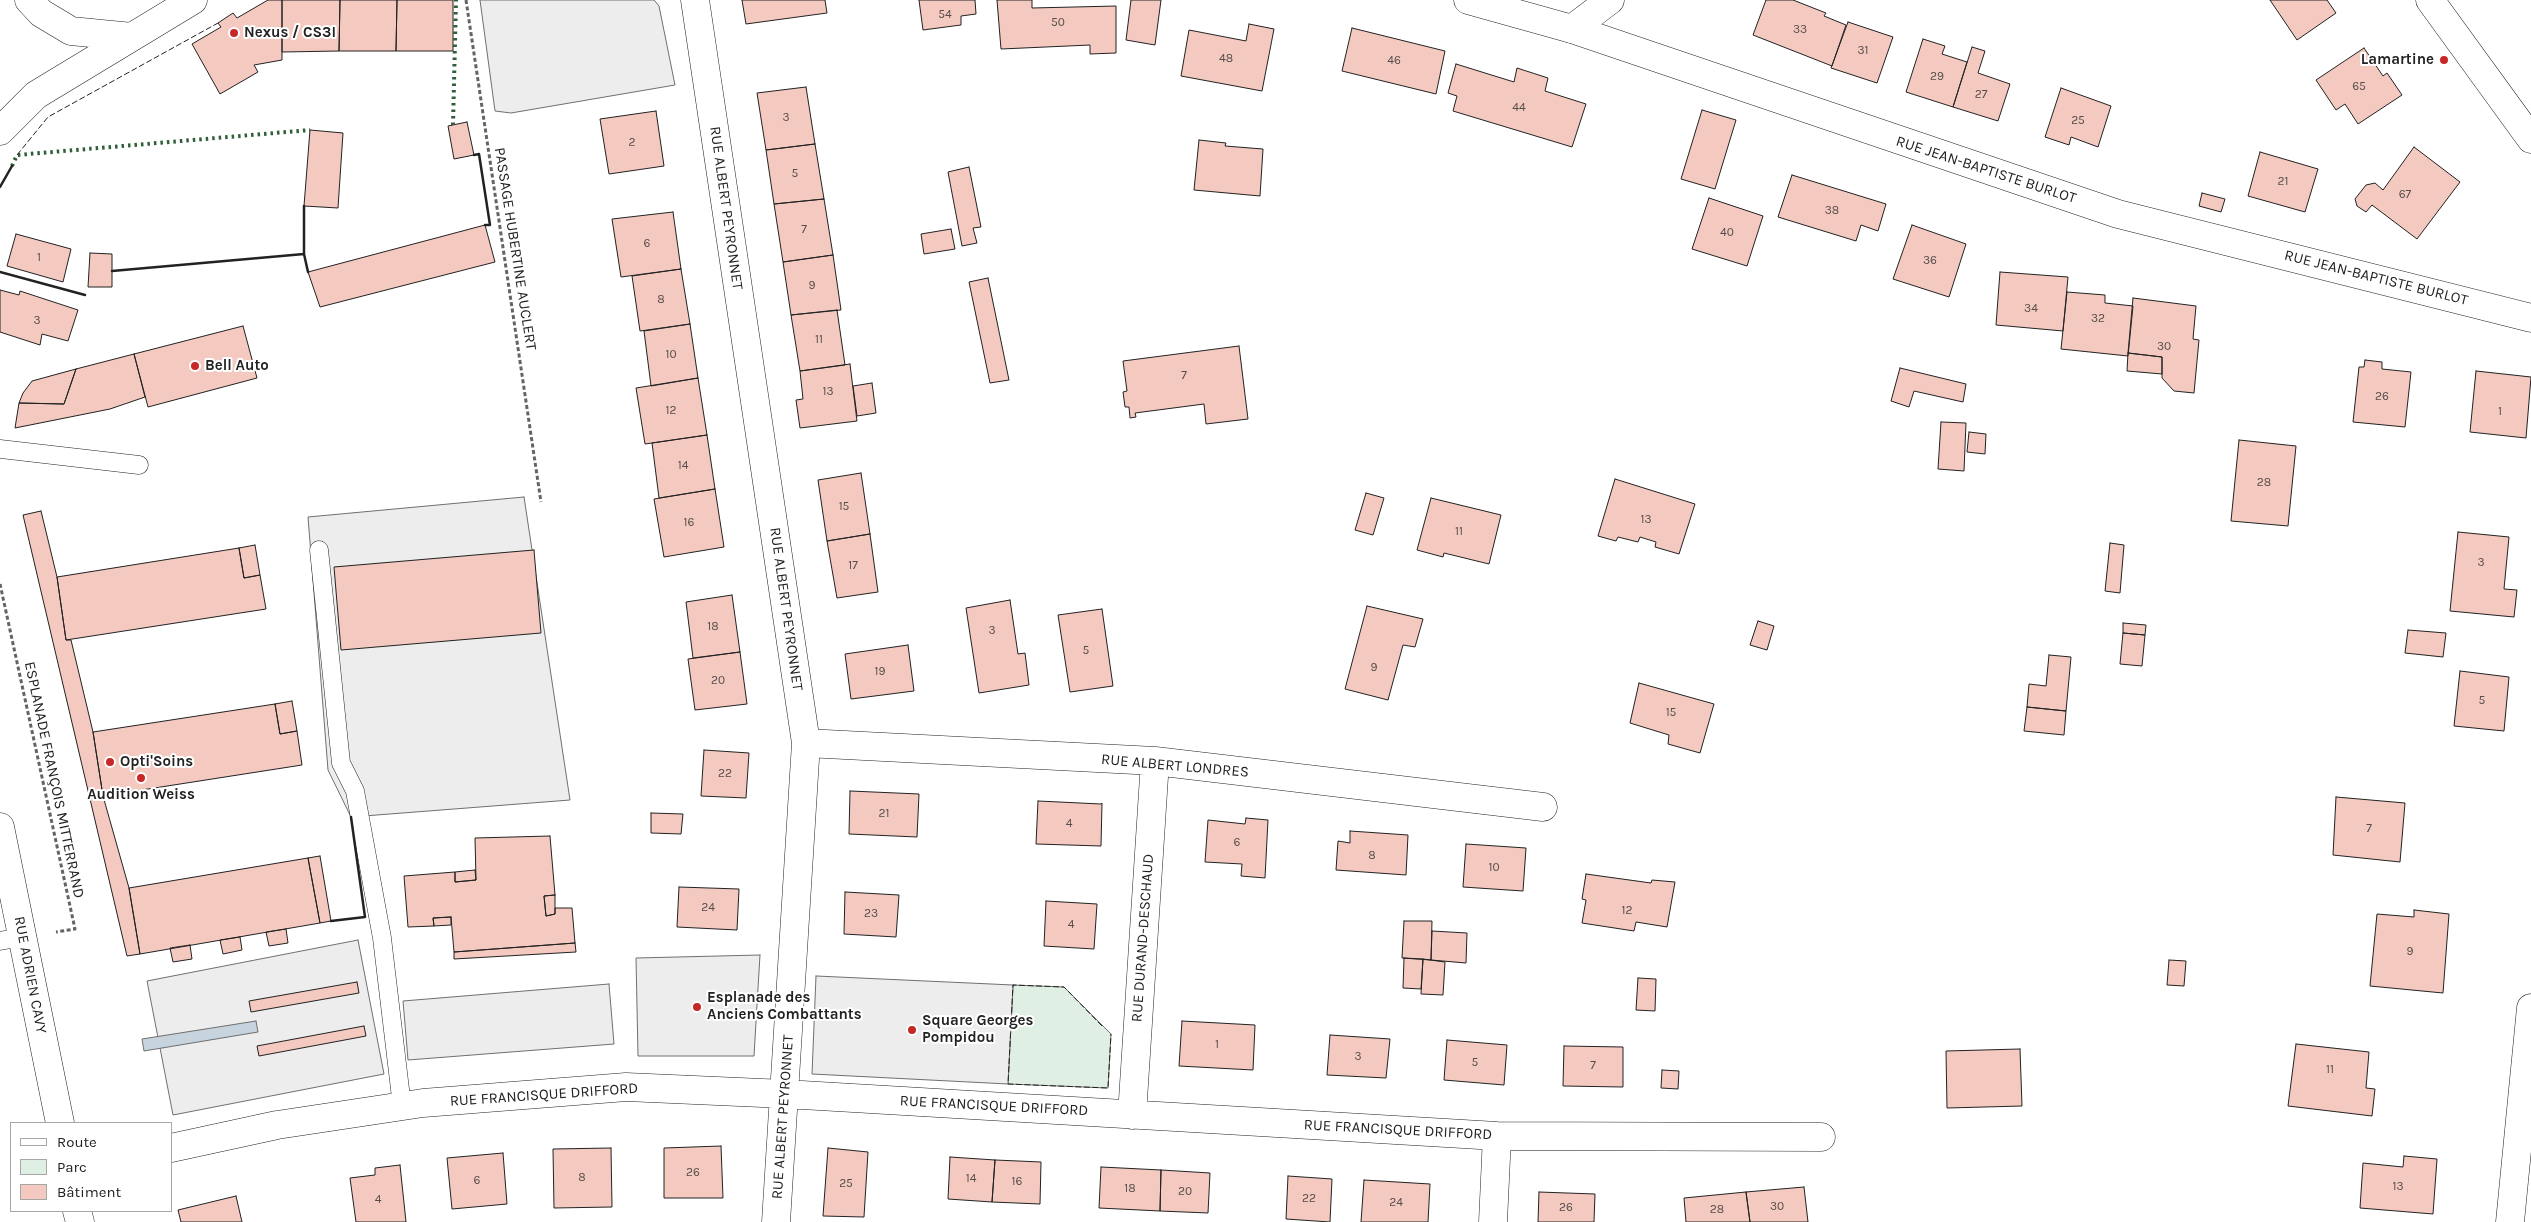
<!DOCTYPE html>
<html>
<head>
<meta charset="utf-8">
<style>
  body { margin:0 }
  #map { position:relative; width:2531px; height:1222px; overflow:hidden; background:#fff; font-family:Karla,sans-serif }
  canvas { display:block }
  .legend { position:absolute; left:10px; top:1122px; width:162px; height:90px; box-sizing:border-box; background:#fff; border:1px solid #a7a7a7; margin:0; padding:6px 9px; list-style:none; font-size:15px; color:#222 }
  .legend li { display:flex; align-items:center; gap:10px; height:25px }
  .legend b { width:25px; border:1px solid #a7a7a7 }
</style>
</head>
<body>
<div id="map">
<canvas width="2531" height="1222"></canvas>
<ul class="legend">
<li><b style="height:6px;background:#fff"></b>Route</li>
<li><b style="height:14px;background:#e0efe3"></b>Parc</li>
<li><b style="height:14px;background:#f3c9c0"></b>Bâtiment</li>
</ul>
</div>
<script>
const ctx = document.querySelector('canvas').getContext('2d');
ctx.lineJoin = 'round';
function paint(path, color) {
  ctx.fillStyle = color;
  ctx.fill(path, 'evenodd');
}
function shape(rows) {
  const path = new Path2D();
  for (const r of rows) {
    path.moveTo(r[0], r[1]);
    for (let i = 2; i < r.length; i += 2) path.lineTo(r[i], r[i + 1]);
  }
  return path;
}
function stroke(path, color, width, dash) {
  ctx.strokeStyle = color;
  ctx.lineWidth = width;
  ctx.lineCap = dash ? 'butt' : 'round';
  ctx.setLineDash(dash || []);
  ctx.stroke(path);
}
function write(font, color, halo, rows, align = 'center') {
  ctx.font = font + ' Karla,sans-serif';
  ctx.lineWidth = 4;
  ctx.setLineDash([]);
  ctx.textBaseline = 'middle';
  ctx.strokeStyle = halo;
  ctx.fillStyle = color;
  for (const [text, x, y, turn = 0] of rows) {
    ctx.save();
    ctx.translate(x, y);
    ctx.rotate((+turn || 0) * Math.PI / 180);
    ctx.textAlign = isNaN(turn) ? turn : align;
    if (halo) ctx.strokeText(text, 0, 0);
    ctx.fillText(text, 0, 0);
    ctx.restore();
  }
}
const green = shape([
  [1013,985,1064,987,1111,1034,1108,1088,1008,1084,1013,985]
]);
paint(green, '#e0efe3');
stroke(green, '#6f6f6f', 1);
const parking = shape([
  [480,0,654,0,659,6,675,85,511,113,495,111,480,0],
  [524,497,570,800,351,817,328,770,308,517,524,497],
  [358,940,384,1074,173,1115,147,981,358,940],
  [760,955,754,1056,638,1056,636,958,760,955],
  [816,976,1013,985,1008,1084,812,1074,816,976],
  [609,984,614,1044,408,1060,403,1001,609,984]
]);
paint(parking, '#ededed');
stroke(parking, '#6f6f6f', 1);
const water = shape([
  [256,1021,258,1032,144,1051,142,1039,256,1021]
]);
paint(water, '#c7d3dd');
stroke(water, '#6f6f6f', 1);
const building = shape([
  [268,0,282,0,282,60,254,65,258,72,220,94,192,44,221,27,218,23,233,13,237,18,268,0],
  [282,0,340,0,339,51,282,52,282,0],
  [340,0,397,0,396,51,339,51,340,0],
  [397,0,453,0,453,51,396,51,397,0],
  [742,0,825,0,827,13,746,24,742,0],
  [919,0,975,0,976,14,961,16,961,25,923,30,919,0],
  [997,0,1032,0,1032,8,1116,6,1116,53,1090,54,1090,45,1001,49,997,0],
  [1131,0,1161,0,1155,45,1126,40,1131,0],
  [1766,0,1793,0,1826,13,1824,16,1846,25,1832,66,1753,35,1766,0],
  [2270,0,2327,0,2336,13,2297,40,2270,0],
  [1848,22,1893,37,1877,83,1831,68,1848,22],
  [1249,24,1274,29,1262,91,1181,76,1189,30,1246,41,1249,24],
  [1352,28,1445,51,1436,94,1342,71,1352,28],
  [1923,39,1945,46,1942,54,1967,62,1953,107,1906,92,1923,39],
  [1972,47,1985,51,1978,73,2010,84,1998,121,1953,107,1972,47],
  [2364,48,2383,76,2387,73,2402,95,2358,124,2345,104,2336,110,2316,80,2364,48],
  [1456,64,1514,82,1517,68,1548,78,1545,91,1586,104,1572,147,1453,111,1457,96,1448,93,1456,64],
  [806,87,815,144,766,150,757,93,806,87],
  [2061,88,2111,106,2098,147,2071,137,2069,145,2045,137,2061,88],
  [1702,110,1736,120,1715,189,1681,179,1702,110],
  [656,111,664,166,609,174,600,119,656,111],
  [467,122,474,155,454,159,448,126,467,122],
  [310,130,343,133,338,208,304,206,310,130],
  [1199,140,1226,143,1225,146,1263,149,1260,196,1194,190,1199,140],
  [815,144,824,199,774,204,766,150,815,144],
  [2414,147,2460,182,2417,239,2372,205,2366,212,2357,206,2355,199,2366,185,2375,183,2383,190,2414,147],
  [2260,152,2318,169,2305,212,2248,196,2260,152],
  [969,167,981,227,973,228,977,243,962,246,948,172,969,167],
  [1792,175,1886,204,1878,231,1861,225,1856,241,1778,217,1792,175],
  [2202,193,2225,199,2221,212,2199,206,2202,193],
  [1709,198,1763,216,1747,266,1692,249,1709,198],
  [824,199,833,255,783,262,774,204,824,199],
  [673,212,681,269,621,277,612,219,673,212],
  [485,225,495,262,320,307,308,272,485,225],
  [1912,225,1966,244,1949,297,1893,279,1912,225],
  [951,229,955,249,924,254,921,234,951,229],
  [16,234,71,249,63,282,7,266,16,234],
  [90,253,112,254,112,287,88,287,90,253],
  [833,255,841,310,791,315,783,262,833,255],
  [681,269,690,324,640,331,632,276,681,269],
  [2000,272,2068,277,2063,331,1996,325,2000,272],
  [988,278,1009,380,990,383,969,282,988,278],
  [0,290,19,295,20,291,78,310,68,341,42,334,40,345,0,332,0,290],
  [2067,292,2105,295,2105,303,2133,306,2128,356,2061,349,2067,292],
  [2133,298,2196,306,2193,339,2199,340,2194,393,2174,391,2162,378,2162,357,2128,353,2133,298],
  [837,310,845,365,800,371,791,315,837,310],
  [690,324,698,378,651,386,644,331,690,324],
  [243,326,257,378,148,407,134,354,243,326],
  [1239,346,1248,419,1206,424,1204,404,1135,413,1136,417,1130,418,1129,407,1125,407,1123,392,1127,391,1123,361,1239,346],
  [2128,353,2162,357,2162,374,2127,371,2128,353],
  [134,354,145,397,110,409,15,428,19,403,64,404,76,369,134,354],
  [2365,360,2382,362,2382,369,2411,372,2405,427,2353,422,2359,367,2364,367,2365,360],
  [850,364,857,421,800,428,796,400,803,399,800,371,850,364],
  [1900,368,1966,384,1963,402,1914,391,1909,407,1891,401,1900,368],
  [76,369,64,404,19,403,23,393,32,381,76,369],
  [2476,371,2531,377,2526,438,2470,432,2476,371],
  [698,378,707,435,645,444,636,388,698,378],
  [872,383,876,413,857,416,853,386,872,383],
  [1941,422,1966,423,1964,471,1938,469,1941,422],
  [1969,432,1986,434,1985,454,1967,452,1969,432],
  [707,435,715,489,659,498,652,443,707,435],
  [2239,440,2296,446,2288,526,2231,521,2239,440],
  [861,473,870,534,827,541,818,480,861,473],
  [1615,479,1695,504,1679,554,1655,547,1656,542,1640,537,1638,542,1618,537,1616,541,1598,536,1615,479],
  [715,489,724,547,664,557,654,499,715,489],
  [1366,493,1384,498,1373,535,1355,530,1366,493],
  [1431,498,1501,515,1489,564,1444,553,1443,557,1417,550,1431,498],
  [41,511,57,577,66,640,71,640,93,732,103,796,129,888,140,954,127,956,23,515,41,511],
  [2458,532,2509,537,2504,589,2517,590,2514,617,2450,611,2458,532],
  [870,534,878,592,837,598,827,541,870,534],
  [2110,543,2124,545,2120,593,2105,591,2110,543],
  [255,545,260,575,244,578,239,548,255,545],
  [239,548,244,578,260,575,266,609,66,640,57,577,239,548],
  [534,550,541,633,341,650,334,567,534,550],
  [732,595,740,652,693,658,686,602,732,595],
  [1010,600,1018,654,1025,653,1029,685,979,693,966,608,1010,600],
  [1367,606,1423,619,1415,647,1403,645,1388,700,1345,689,1367,606],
  [1102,609,1113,686,1070,692,1058,615,1102,609],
  [1758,621,1774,626,1767,650,1750,645,1758,621],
  [2123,623,2146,625,2145,635,2123,633,2123,623],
  [2408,630,2446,633,2443,657,2405,653,2408,630],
  [2123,633,2145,635,2142,666,2120,664,2123,633],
  [908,645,914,691,851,699,845,654,908,645],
  [740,652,747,704,695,710,688,659,740,652],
  [2049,655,2071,657,2066,711,2027,707,2029,684,2046,686,2049,655],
  [2460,671,2509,677,2504,731,2454,726,2460,671],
  [1639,683,1714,704,1700,753,1668,744,1669,735,1630,723,1639,683],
  [292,701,297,731,280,734,275,704,292,701],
  [275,704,280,734,297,731,302,765,103,796,93,732,275,704],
  [2027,707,2066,711,2064,735,2024,731,2027,707],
  [704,750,749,753,746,798,701,796,704,750],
  [850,791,919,794,917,837,849,834,850,791],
  [2336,797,2405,803,2400,862,2333,855,2336,797],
  [1038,801,1101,804,1102,803,1101,846,1036,844,1038,801],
  [651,813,683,814,681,834,651,833,651,813],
  [1246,818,1268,820,1265,878,1241,876,1242,864,1205,862,1208,820,1245,824,1246,818],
  [1350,831,1408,835,1406,875,1336,870,1338,841,1350,843,1350,831],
  [550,836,555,895,544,896,546,916,555,914,555,908,572,908,575,943,454,952,451,917,433,918,434,926,408,927,404,876,455,872,455,882,476,880,475,838,550,836],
  [1466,844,1526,848,1523,891,1463,887,1466,844],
  [320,856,331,921,320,923,308,858,320,856],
  [308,858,320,923,140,954,129,888,308,858],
  [475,870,476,880,455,882,455,872,475,870],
  [1586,874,1651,883,1652,880,1675,882,1667,927,1636,922,1634,931,1582,923,1586,900,1582,899,1586,874],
  [679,887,739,889,737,930,677,927,679,887],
  [845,892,899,895,896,937,844,934,845,892],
  [555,895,555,914,546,916,544,896,555,895],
  [1046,901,1097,904,1094,949,1044,946,1046,901],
  [2414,910,2449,914,2443,993,2370,986,2377,914,2414,917,2414,910],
  [451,917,451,925,434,926,433,918,451,917],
  [1404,921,1432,921,1431,960,1402,958,1404,921],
  [286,929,288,943,269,946,266,932,286,929],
  [1432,931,1467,933,1466,963,1431,960,1432,931],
  [240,937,242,950,223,954,220,940,240,937],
  [575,943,576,952,454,959,454,952,575,943],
  [190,945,192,959,173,962,170,948,190,945],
  [1404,958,1423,959,1421,989,1403,988,1404,958],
  [1423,959,1445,962,1443,995,1421,994,1423,959],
  [2169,960,2186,961,2184,986,2167,985,2169,960],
  [1638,978,1656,979,1655,1011,1636,1010,1638,978],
  [357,982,359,993,251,1012,249,1001,357,982],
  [1182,1021,1255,1025,1253,1070,1179,1066,1182,1021],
  [364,1026,366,1036,259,1056,257,1046,364,1026],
  [1330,1035,1390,1039,1386,1078,1327,1075,1330,1035],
  [1447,1040,1507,1045,1504,1085,1444,1080,1447,1040],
  [2296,1044,2369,1052,2366,1088,2375,1089,2372,1116,2288,1106,2296,1044],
  [1564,1046,1623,1047,1623,1087,1563,1086,1564,1046],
  [2020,1049,2022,1106,1947,1108,1946,1051,2020,1049],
  [1662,1070,1679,1071,1678,1089,1661,1088,1662,1070],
  [721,1146,723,1198,664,1198,664,1148,721,1146],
  [611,1148,612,1207,554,1208,553,1149,611,1148],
  [828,1148,868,1152,864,1217,823,1216,828,1148],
  [503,1153,507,1204,452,1209,447,1158,503,1153],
  [2404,1156,2437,1159,2433,1214,2360,1208,2363,1163,2403,1167,2404,1156],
  [950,1157,995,1160,992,1202,948,1199,950,1157],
  [995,1160,1041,1162,1040,1204,992,1202,995,1160],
  [400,1165,406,1222,356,1222,350,1178,375,1175,375,1168,400,1165],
  [1101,1167,1161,1170,1160,1211,1099,1208,1101,1167],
  [1161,1170,1210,1173,1208,1213,1160,1211,1161,1170],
  [1288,1176,1332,1179,1330,1222,1286,1219,1288,1176],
  [1364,1180,1430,1184,1428,1222,1361,1222,1364,1180],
  [1804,1187,1808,1222,1750,1222,1746,1192,1804,1187],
  [1539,1192,1595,1194,1594,1222,1538,1222,1539,1192],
  [1746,1192,1750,1222,1686,1222,1684,1198,1746,1192],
  [236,1196,242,1222,181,1222,178,1210,236,1196]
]);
paint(building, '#f3c9c0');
stroke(building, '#222', 1);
const service = shape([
  [0,449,139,465],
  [319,550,341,763,355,791,382,938,402,1106],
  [0,941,22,937]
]);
const minor = shape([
  [695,0,806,743,776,1222],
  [1572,29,1610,0],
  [806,743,1155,761,1543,807],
  [1132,1115,1155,761],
  [171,1148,277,1125,423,1103,626,1087,785,1094,1497,1136,1821,1137],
  [1493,1222,1497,1136],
  [2510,1222,2531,1008]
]);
const tertiary = shape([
  [1468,0,1572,29,2118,214,2531,318],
  [2430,0,2531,139]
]);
const secondary = shape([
  [29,0,41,13,71,31,132,37],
  [0,131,36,95,193,0],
  [0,827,60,1123],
  [77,1211,80,1222]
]);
stroke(service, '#222', 19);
stroke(minor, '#222', 29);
stroke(tertiary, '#222', 29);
stroke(secondary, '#222', 29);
stroke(shape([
  [466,0,541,502],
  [0,584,75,929,56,932]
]), '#646464', 3, [4, 2.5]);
stroke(service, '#fff', 18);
stroke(minor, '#fff', 28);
stroke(tertiary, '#fff', 28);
stroke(secondary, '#fff', 28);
stroke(shape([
  [453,125,456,0],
  [12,166,17,155,310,130]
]), '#2f5e38', 4, [2.5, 4]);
stroke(shape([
  [17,155,48,117,218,23],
  [1102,1026,1064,987,1013,985,1008,1084,1108,1088,1111,1034]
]), '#222', 1, [6, 2.5]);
stroke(shape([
  [474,155,479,154,490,225,485,225],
  [0,187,12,166],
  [304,206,304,254,308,272],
  [112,271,304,254],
  [0,272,85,295],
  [331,921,365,917,351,817]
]), '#222', 2.5);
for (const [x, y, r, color] of [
  [234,33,5,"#c62828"],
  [2444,60,5,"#c62828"],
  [195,366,5,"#c62828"],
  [110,762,5,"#c62828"],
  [141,778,5,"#c62828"],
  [697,1007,5,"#c62828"],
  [912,1030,5,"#c62828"]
]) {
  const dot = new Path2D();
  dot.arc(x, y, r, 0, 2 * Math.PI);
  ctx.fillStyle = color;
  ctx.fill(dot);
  stroke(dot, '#fff', 2);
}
write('12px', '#564c4a', null, [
  ["54",945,15],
  ["50",1058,23],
  ["33",1800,30],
  ["31",1863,51],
  ["48",1226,59],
  ["46",1394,61],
  ["29",1937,77],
  ["65",2359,87],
  ["27",1981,95],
  ["44",1519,108],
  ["3",786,118],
  ["25",2078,121],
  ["2",632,143],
  ["5",795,174],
  ["21",2283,182],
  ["67",2405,195],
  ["38",1832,211],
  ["7",804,230],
  ["40",1727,233],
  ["6",647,244],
  ["1",39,258],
  ["36",1930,261],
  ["9",812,286],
  ["8",661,300],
  ["34",2031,309],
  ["32",2098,319],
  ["3",37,321],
  ["11",819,340],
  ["30",2164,347],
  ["10",671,355],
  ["7",1184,376],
  ["13",828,392],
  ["26",2382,397],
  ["12",671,411],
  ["1",2500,412],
  ["14",683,466],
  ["28",2264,483],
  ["15",844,507],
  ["13",1646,520],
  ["16",689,523],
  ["11",1459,532],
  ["3",2481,563],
  ["17",853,566],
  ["18",713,627],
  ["3",992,631],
  ["5",1086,651],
  ["9",1374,668],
  ["19",880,672],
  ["20",718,681],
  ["5",2482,701],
  ["15",1671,713],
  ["22",725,774],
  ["21",884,814],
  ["4",1069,824],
  ["7",2369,829],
  ["6",1237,843],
  ["8",1372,856],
  ["10",1494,868],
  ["24",708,908],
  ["12",1627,911],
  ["23",871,914],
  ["4",1071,925],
  ["9",2410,952],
  ["1",1217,1045],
  ["3",1358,1057],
  ["5",1475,1063],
  ["7",1593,1066],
  ["11",2330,1070],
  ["26",693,1173],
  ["8",582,1178],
  ["14",971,1179],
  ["6",477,1181],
  ["16",1017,1182],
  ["25",846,1184],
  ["13",2398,1187],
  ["18",1130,1189],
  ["20",1185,1192],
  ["22",1309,1199],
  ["4",378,1200],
  ["24",1396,1203],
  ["30",1777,1207],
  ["26",1566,1208],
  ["28",1717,1210]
]);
write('bold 15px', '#222', '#fff', [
  ["Nexus / CS3I",244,33],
  ["Lamartine",2434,60,"right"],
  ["Bell Auto",205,366],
  ["Opti'Soins",120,762],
  ["Audition Weiss",141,795,"center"],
  ["Esplanade des",707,998],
  ["Anciens Combattants",707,1015],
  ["Square Georges",922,1021],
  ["Pompidou",922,1038]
], 'left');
write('15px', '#222', '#fff', [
  ["RUE JEAN-BAPTISTE BURLOT",1986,170,18],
  ["RUE ALBERT PEYRONNET",726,208,82],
  ["PASSAGE HUBERTINE AUCLERT",515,249,81],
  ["RUE JEAN-BAPTISTE BURLOT",2376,278,14],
  ["RUE ALBERT PEYRONNET",786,609,82],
  ["RUE ALBERT LONDRES",1175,766,5],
  ["ESPLANADE FRANÇOIS MITTERRAND",54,780,78],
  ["RUE DURAND-DESCHAUD",1143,938,-86],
  ["RUE ADRIEN CAVY",30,975,79],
  ["RUE FRANCISQUE DRIFFORD",544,1095,-4],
  ["RUE FRANCISQUE DRIFFORD",994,1106,3],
  ["RUE ALBERT PEYRONNET",783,1117,-86],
  ["RUE FRANCISQUE DRIFFORD",1398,1130,3]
]);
</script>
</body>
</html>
